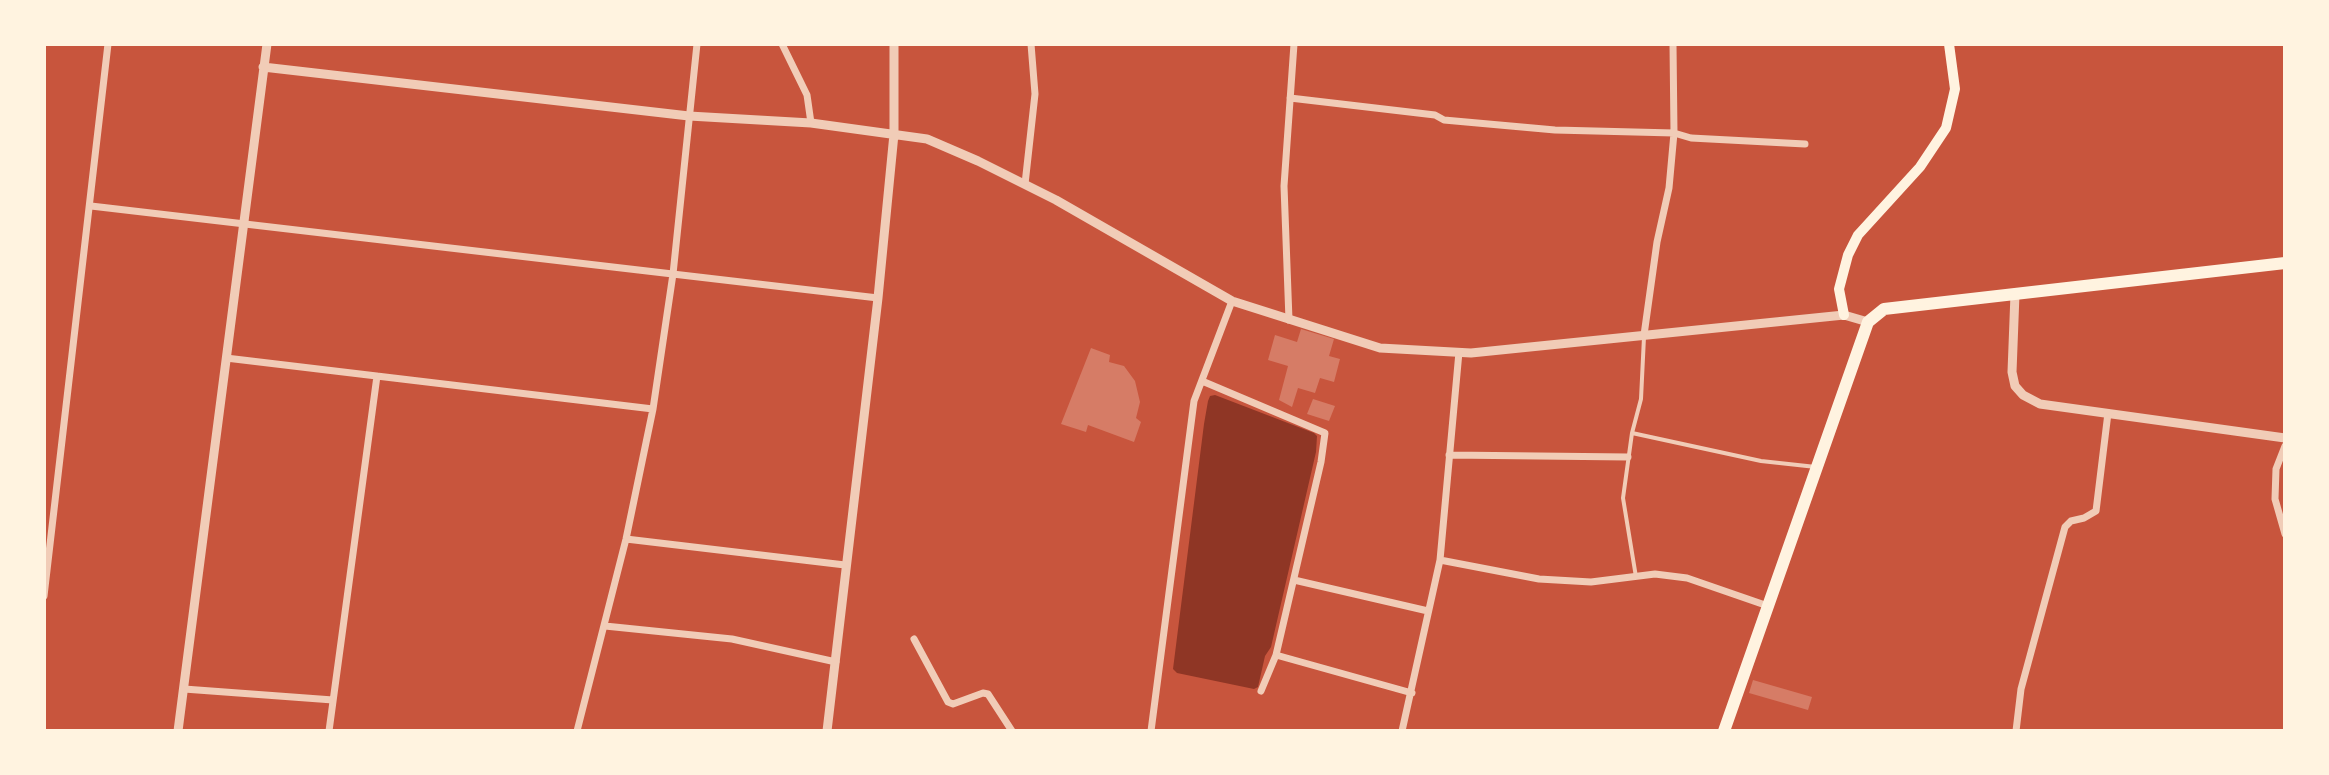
<!DOCTYPE html>
<html>
<head>
<meta charset="utf-8">
<style>
  body { margin:0 }
  #map { position:relative; width:2329px; height:775px; overflow:hidden; background:#c8553d; font-family:Lato,sans-serif }
  canvas { display:block }
  .frame { position:absolute; inset:0; border:46px solid #fff3e0; pointer-events:none }
</style>
</head>
<body>
<div id="map">
<canvas width="2329" height="775"></canvas>
<div class="frame"></div>
</div>
<script>
const ctx = document.querySelector('canvas').getContext('2d');
ctx.lineJoin = 'round';
function paint(path, color) {
  ctx.fillStyle = color;
  ctx.fill(path, 'evenodd');
}
function shape(rows) {
  const path = new Path2D();
  for (const r of rows) {
    path.moveTo(r[0], r[1]);
    for (let i = 2; i < r.length; i += 2) path.lineTo(r[i], r[i + 1]);
  }
  return path;
}
function stroke(path, color, width, dash) {
  ctx.strokeStyle = color;
  ctx.lineWidth = width;
  ctx.lineCap = dash ? 'butt' : 'round';
  ctx.setLineDash(dash || []);
  ctx.stroke(path);
}
paint(shape([
  [1215,395,1314,433,1317,436,1316,452,1271,647,1265,656,1258,687,1254,689,1177,673,1173,669,1204,424,1208,401,1210,396]
]), '#8f3625');
paint(shape([
  [1301,329,1334,339,1329,356,1340,359,1334,382,1320,378,1315,393,1298,388,1292,407,1279,400,1288,366,1268,360,1275,335,1297,342],
  [1091,348,1110,355,1109,362,1124,366,1135,381,1140,402,1136,418,1141,422,1134,442,1088,425,1086,432,1061,424],
  [1313,399,1335,406,1329,421,1307,414],
  [1753,680,1812,697,1808,710,1749,693]
]), '#d67c66');
stroke(shape([
  [1644,337,1641,399,1632,433,1761,461,1816,467],
  [1632,433,1623,498,1636,577]
]), '#f1ccb7', 4);
stroke(shape([
  [782,44,807,95,811,123],
  [1290,98,1435,115,1444,120,1555,130,1674,133,1691,138,1805,144],
  [1025,184,1035,94,1031,44],
  [91,206,878,298],
  [1289,320,1284,186,1294,44],
  [1644,335,1657,242,1669,188,1674,133,1673,44],
  [226,358,653,409],
  [1202,381,1325,433,1321,462,1276,655,1261,691],
  [2285,446,2276,469,2275,499,2285,534],
  [1449,455,1628,457],
  [626,539,845,565],
  [1440,560,1539,579,1591,582,1655,574,1687,578,1768,606],
  [1294,580,1428,611],
  [44,596,108,44],
  [605,626,732,639,836,662],
  [914,639,948,702,953,704,983,693,988,694,1012,731],
  [1276,655,1412,693],
  [184,689,333,700],
  [329,731,377,376],
  [577,731,626,539,653,409,673,274,697,44],
  [1151,731,1194,401,1232,301],
  [1402,731,1440,560,1459,352],
  [2016,731,2021,689,2065,527,2071,521,2084,518,2096,511,2108,413]
]), '#f1ccb7', 7);
stroke(shape([
  [263,67,689,116,811,123,927,139,978,161,1056,200,1232,301,1380,348,1471,353,1844,315,1868,322],
  [2015,294,2012,372,2015,386,2023,395,2040,404,2285,438],
  [178,731,267,44],
  [827,731,878,298,894,134,894,44]
]), '#f1ccb7', 9);
stroke(shape([
  [1844,315,1839,289,1848,255,1858,235,1920,167,1946,128,1955,89,1949,44]
]), '#fff3e0', 10);
stroke(shape([
  [1724,731,1868,322,1884,309,2285,263]
]), '#fff3e0', 12);
</script>
</body>
</html>
